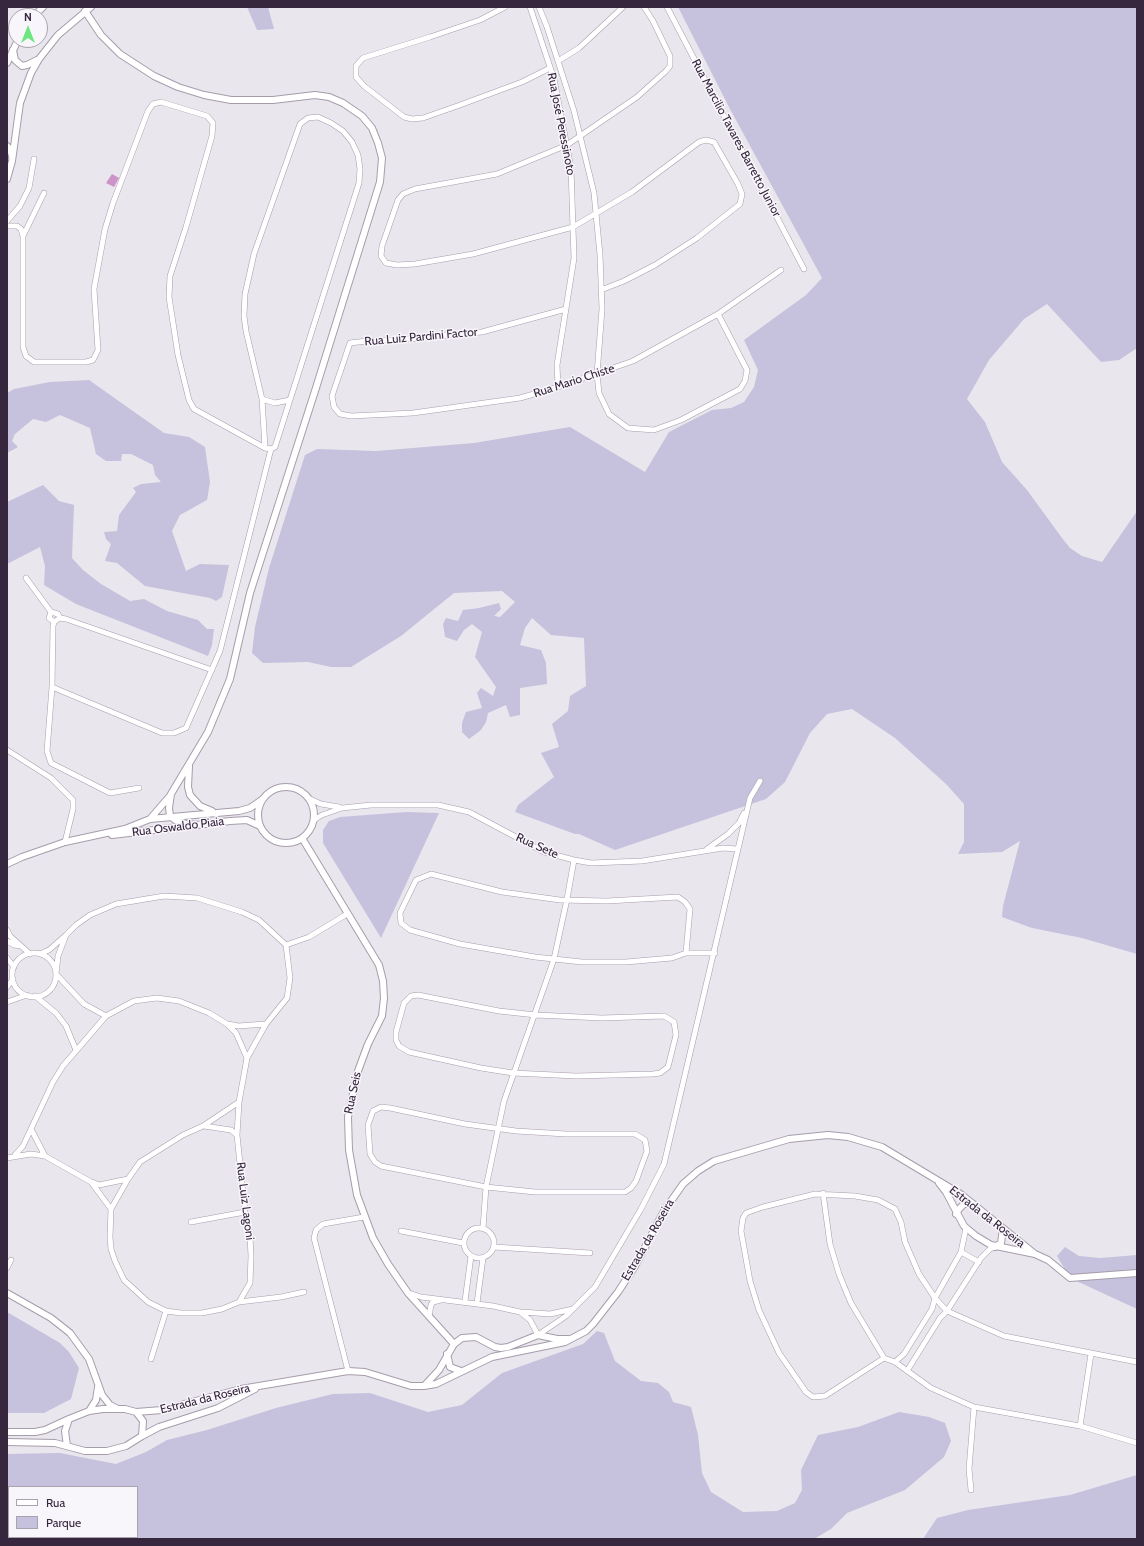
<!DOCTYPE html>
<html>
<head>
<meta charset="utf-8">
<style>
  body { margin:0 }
  #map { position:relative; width:1144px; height:1546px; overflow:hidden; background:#eae6ee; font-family:Cabin,sans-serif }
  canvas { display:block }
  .frame { position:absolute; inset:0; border:8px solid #36263e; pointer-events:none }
  .legend { position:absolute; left:8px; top:1486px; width:130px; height:52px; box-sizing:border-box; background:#f8f6fa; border:1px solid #aaa3af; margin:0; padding:5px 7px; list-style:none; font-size:12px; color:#36263e }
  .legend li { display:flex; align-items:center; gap:8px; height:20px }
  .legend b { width:20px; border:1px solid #aaa3af }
  .north { position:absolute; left:8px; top:8px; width:40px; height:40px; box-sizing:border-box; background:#f8f6fa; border:1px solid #aaa3af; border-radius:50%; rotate:0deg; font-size:11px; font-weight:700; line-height:16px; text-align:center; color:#36263e }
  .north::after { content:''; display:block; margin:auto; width:14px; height:18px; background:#6ce67e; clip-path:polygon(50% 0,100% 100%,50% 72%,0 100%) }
</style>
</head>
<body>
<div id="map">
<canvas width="1144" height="1546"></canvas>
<div class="frame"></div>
<ul class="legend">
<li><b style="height:5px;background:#fff"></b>Rua</li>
<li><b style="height:11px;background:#c6c1dc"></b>Parque</li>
</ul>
<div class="north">N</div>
</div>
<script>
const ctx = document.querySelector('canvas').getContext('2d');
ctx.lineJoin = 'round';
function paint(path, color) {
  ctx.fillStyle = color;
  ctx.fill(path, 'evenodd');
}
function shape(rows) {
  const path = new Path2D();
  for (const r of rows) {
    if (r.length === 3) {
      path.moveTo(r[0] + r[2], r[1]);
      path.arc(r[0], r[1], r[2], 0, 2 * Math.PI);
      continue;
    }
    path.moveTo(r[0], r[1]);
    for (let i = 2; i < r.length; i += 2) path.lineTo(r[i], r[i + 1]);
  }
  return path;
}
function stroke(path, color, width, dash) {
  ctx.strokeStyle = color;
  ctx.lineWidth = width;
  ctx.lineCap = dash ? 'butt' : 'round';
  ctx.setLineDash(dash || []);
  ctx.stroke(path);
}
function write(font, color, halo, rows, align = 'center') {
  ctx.font = font + ' Cabin,sans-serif';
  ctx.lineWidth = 3;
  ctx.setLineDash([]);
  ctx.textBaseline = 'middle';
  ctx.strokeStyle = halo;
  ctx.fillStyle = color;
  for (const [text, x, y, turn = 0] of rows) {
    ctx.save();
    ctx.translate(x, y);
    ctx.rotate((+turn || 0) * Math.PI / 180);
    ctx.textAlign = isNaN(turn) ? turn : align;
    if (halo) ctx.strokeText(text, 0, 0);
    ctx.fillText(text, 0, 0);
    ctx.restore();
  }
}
paint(shape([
  [247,7,268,7,274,29,257,30],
  [678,7,1137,7,1137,348,1119,360,1101,362,1047,304,1024,319,989,360,967,399,985,422,1002,462,1027,490,1062,538,1070,548,1082,556,1102,562,1137,511,1137,954,1082,938,1032,928,1002,917,1003,906,1020,841,1002,852,958,854,964,842,964,804,946,784,895,738,852,709,827,714,810,733,785,782,766,799,615,850,579,834,575,834,515,812,518,805,554,777,541,753,559,747,552,724,568,711,570,696,586,686,584,638,551,635,532,618,525,628,520,645,541,650,546,663,547,684,520,688,520,715,510,717,506,705,488,713,486,722,481,730,469,739,462,732,462,723,466,712,482,708,477,693,481,688,493,696,496,687,475,657,482,632,472,624,464,630,457,641,445,637,443,624,446,618,458,621,463,610,479,608,499,603,501,609,494,616,500,617,515,602,502,591,454,593,401,636,351,667,331,667,308,662,263,663,252,653,255,627,269,568,305,455,317,449,376,451,474,443,570,427,645,472,669,432,712,410,731,408,744,402,754,387,758,370,744,340,806,295,822,278,730,109],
  [89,380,164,433,189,437,205,447,210,482,207,500,180,515,172,531,186,571,200,564,229,565,222,597,216,601,210,598,145,586,117,563,105,561,111,544,106,539,104,532,117,531,119,515,136,492,133,488,141,484,161,482,155,475,153,465,131,454,122,454,121,461,106,461,96,454,90,428,60,415,46,422,33,419,15,434,12,441,18,447,7,453,7,393,14,389,50,382],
  [43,485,59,501,74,505,72,558,83,570,101,584,130,601,144,599,167,611,198,620,207,629,214,629,212,645,208,656,76,604,44,585,45,566,40,547,7,564,7,502],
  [407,812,439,813,381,938,323,843,323,830,329,821,340,817],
  [1065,1247,1079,1256,1100,1258,1137,1255,1137,1309,1070,1278,1057,1256],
  [7,1312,60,1343,69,1352,79,1368,71,1399,44,1413,7,1413],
  [597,1331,604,1333,615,1361,641,1381,658,1383,669,1392,673,1402,691,1407,698,1435,702,1473,711,1492,743,1512,777,1511,795,1503,802,1490,801,1470,818,1435,858,1427,899,1412,929,1417,945,1423,951,1441,944,1457,905,1490,847,1513,831,1529,814,1539,7,1539,7,1454,60,1453,116,1464,146,1452,167,1440,207,1430,276,1408,333,1394,370,1393,428,1412,462,1405,502,1373,583,1344],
  [9,1487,137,1487,137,1537,9,1537],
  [1137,1475,1137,1539,923,1539,937,1518,968,1510,1070,1495]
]), '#c6c1dc');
paint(shape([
  [112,174,119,178,114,187,106,183]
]), '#cd94c9');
const minor = shape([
  [505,7,480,20,430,37,363,58,356,66,356,77,364,86,404,117,412,119,423,118,460,105,522,82,550,68],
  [530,7,554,79,571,168,574,258,557,365,558,387],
  [539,7,547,27,574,111,594,193,600,255,602,309,597,374,599,393,609,414,628,428,654,430,681,420,740,389,745,381,747,370,718,314],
  [667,7,804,269],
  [558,61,579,48,623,7],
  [7,221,20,206,29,188,34,159],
  [7,226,17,226,21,229,23,236,23,347,26,356,34,362,86,362,93,360,98,350,94,289,105,229,113,203,148,111,153,104,161,102,207,116,213,123,212,136,186,227,170,276,169,297,178,355,189,400,194,409,265,448,271,449,275,447,359,183,360,169,358,155,352,142,343,131,331,123,318,117,308,118,300,124,254,254,245,294,244,316,246,331,262,399,265,448],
  [23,236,44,193],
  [601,290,624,281,655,265,697,238,740,204,742,194,738,184,714,142,706,140,699,142,632,192,573,227,473,254,415,264,397,265,386,263,381,256,382,246,398,200,403,194,415,189,497,174,567,145,637,97,666,71,670,66,670,56,653,21,644,7],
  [566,309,482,332,397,340,375,340,350,343,332,396,334,407,340,414,351,416,413,413,520,398,558,387,633,361,718,314,781,270],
  [262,399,275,403,290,400],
  [26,578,51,612,58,614,60,618],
  [51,612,49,618,54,622],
  [52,687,53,626,54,622,60,618,66,619,212,670],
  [7,750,51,778,73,800,73,809,65,842],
  [139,788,110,793,51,763,47,751,52,687,162,733,174,733,186,728,220,651,271,449],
  [310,799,321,804,339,807],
  [314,820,322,815,342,808,371,805,438,805,469,812,544,852,574,860,591,863,642,861,723,848,737,849],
  [707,849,728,834,739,823,744,813],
  [7,930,10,936,30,954],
  [66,935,76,925,90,915,116,904,164,896,197,898,242,912,259,920,286,945,290,978,287,998,266,1024,247,1058,239,1102,237,1135,245,1212,250,1236,251,1256,250,1283,239,1302],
  [7,941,14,945,21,946],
  [286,945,309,937,347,914],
  [686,953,690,909,685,902,678,897,607,901,560,900,502,892,431,874,416,880,400,913,401,923,410,930,460,944,535,957,582,962,626,962,672,958,686,953,715,953],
  [34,975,22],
  [40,954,49,950,66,935,58,956,56,974,84,1004,106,1016],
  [7,958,14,967],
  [7,987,13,979],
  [418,995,499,1011,536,1015,602,1018,664,1016,674,1022,676,1035,668,1067,660,1073,653,1074,576,1076,513,1073,481,1068,409,1052,399,1046,396,1040,396,1032,404,1003,411,996,418,995],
  [35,996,56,1013,66,1026,76,1050],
  [7,1002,27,995],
  [228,1024,238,1026,266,1024],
  [239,1102,203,1126,183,1135,140,1162,128,1179,111,1209,110,1237,111,1249,115,1261,124,1280,148,1302,166,1311,181,1313,202,1313,222,1309,239,1302,281,1297,304,1292],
  [381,1107,390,1108,465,1124,516,1131,566,1134,635,1134,645,1140,647,1151,636,1181,631,1188,625,1192,535,1192,486,1187,381,1166,375,1162,370,1154,368,1125,373,1111,381,1107],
  [204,1126,231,1130,237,1135],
  [32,1131,45,1156],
  [15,1155,23,1146,53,1082,63,1066,106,1016,134,1001,157,998,179,1001,209,1013,227,1024,236,1033,247,1058],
  [7,1158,31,1154,45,1156,91,1182,111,1209],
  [92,1182,99,1185,128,1179],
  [823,1193,830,1244,839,1274,851,1303,884,1358,895,1362,931,1388,974,1407,1080,1426,1137,1443],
  [191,1222,245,1212],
  [479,1243,15],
  [483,1228,486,1187,504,1101,554,959,567,899,574,860],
  [401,1231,463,1243],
  [494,1247,590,1253],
  [961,1252,979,1262],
  [7,1268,11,1260],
  [409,1293,421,1297,493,1306,520,1312,530,1320,538,1335,566,1316,595,1287,641,1209,664,1164,750,798,760,781],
  [465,1301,471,1256],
  [477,1303,483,1258],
  [522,1312,550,1314,573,1309],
  [429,1316,431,1305,433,1302,441,1300],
  [884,1358,825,1396,813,1397,806,1392,779,1353,759,1310,750,1281,741,1231,743,1218,746,1213,763,1207,815,1194,855,1196,878,1200,895,1209,901,1222,905,1242,919,1274,935,1298,947,1311,1004,1336,1137,1362],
  [151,1359,166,1311],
  [895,1362,904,1354,932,1309,935,1298,961,1252,966,1228],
  [348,1371,314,1238,316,1230,323,1224,364,1217],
  [907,1371,940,1318,947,1311,981,1258,990,1249,995,1247],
  [1080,1426,1091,1354],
  [971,1490,969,1469,974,1407]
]);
const tertiary = shape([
  [85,11,101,35,120,54,154,76,178,87,204,95,231,100,273,100,315,95,329,97,343,103,362,116,372,128,378,143,382,158,380,182,315,391,250,593,230,679,208,732,171,794,169,808,170,816,175,820,186,824,198,825],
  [34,16,43,7],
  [13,50,15,60,22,66,27,65,37,60],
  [7,63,18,40],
  [7,146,10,149,12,156],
  [7,179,12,161,20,103,31,73,39,59,58,35,91,7],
  [189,766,188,787,190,795,200,806,212,811],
  [286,815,28],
  [150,819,169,797],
  [112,835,230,821,247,820,260,826],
  [302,838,379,965,383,981,384,998,382,1016,368,1044,358,1071,348,1117,349,1150,357,1195,373,1238,388,1264,408,1293,454,1344],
  [7,864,22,857,65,842,125,829,150,819,239,811,250,808,263,799],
  [939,1183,946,1192,964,1226,976,1236,991,1245,1035,1254,1048,1260,1070,1278,1137,1273],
  [956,1214,959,1209,964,1204,973,1204],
  [995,1247,1001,1243,1003,1229],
  [7,1293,51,1318,70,1333,89,1359,102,1395,110,1405,116,1408],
  [447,1354,450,1367,461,1371],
  [425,1385,439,1370,454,1344,462,1338,476,1337,495,1347,501,1348,508,1347,538,1335,557,1339,568,1339],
  [89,1411,96,1400,98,1387],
  [136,1412,162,1410,241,1389,348,1371,365,1372,411,1386,424,1386,436,1384,492,1357,565,1342,586,1331,593,1324,618,1292,635,1266,664,1211,683,1184,698,1171,714,1161,789,1139,828,1135,848,1137,882,1147,962,1195,1035,1254],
  [7,1432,35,1432,45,1430,69,1419],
  [142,1436,159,1427,218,1408,255,1389],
  [7,1442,55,1443,85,1451,107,1451,126,1446,142,1436,143,1421,136,1412,125,1409,103,1409,89,1411,69,1419,65,1431,67,1446]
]);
stroke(minor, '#a69dab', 6);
stroke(tertiary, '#a69dab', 8);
stroke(minor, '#fff', 5);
stroke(tertiary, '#fff', 6);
write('12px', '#36263e', '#f8f6fa', [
  ["Rua José Peressinoto",561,124,79],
  ["Rua Marcilio Tavares Barretto Junior",736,138,62],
  ["Rua Luiz Pardini Factor",421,337,-5],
  ["Rua Mario Chiste",574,381,-18],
  ["Rua Oswaldo Piaia",178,827,-7],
  ["Rua Sete",537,846,24],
  ["Rua Seis",353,1093,-78],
  ["Rua Luiz Lagoni",245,1201,83],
  ["Estrada da Roseira",987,1217,38],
  ["Estrada da Roseira",648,1240,-60],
  ["Estrada da Roseira",205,1399,-14]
]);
</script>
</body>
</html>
